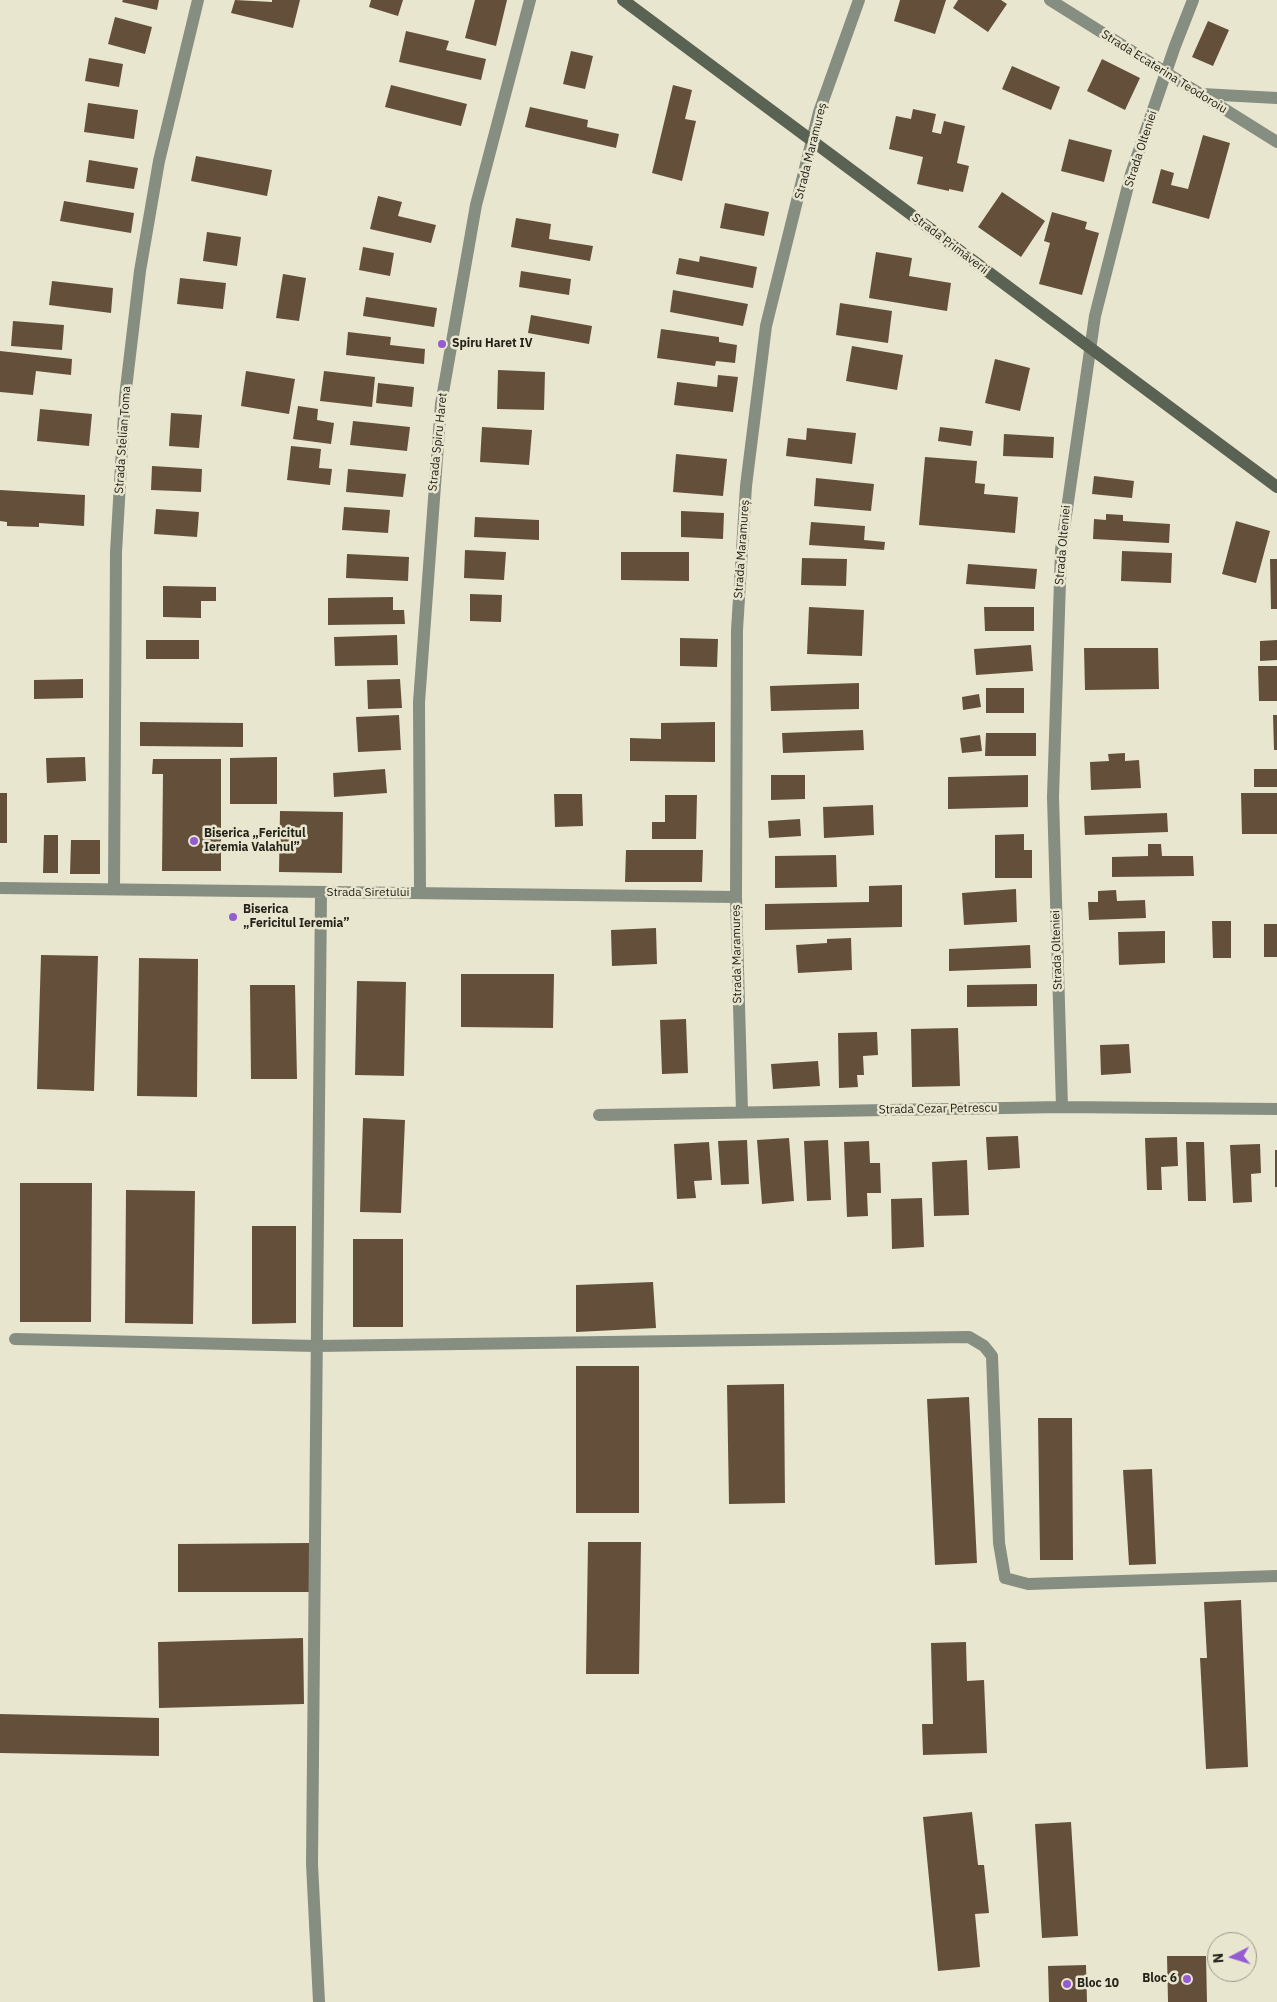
<!DOCTYPE html>
<html>
<head>
<meta charset="utf-8">
<style>
  body { margin:0 }
  #map { position:relative; width:1277px; height:2002px; overflow:hidden; background:#e9e6cf; font-family:"IBM Plex Sans",sans-serif }
  canvas { display:block }
  .north { position:absolute; left:1207px; top:1932px; width:50px; height:50px; box-sizing:border-box; background:#e9e6cf; border:1px solid #9a9887; border-radius:50%; rotate:265deg; font-size:14px; font-weight:700; line-height:20px; text-align:center; color:#24231a }
  .north::after { content:''; display:block; margin:auto; width:18px; height:22px; background:#945bd2; clip-path:polygon(50% 0,100% 100%,50% 72%,0 100%) }
</style>
</head>
<body>
<div id="map">
<canvas width="1277" height="2002"></canvas>
<div class="north">N</div>
</div>
<script>
const ctx = document.querySelector('canvas').getContext('2d');
ctx.lineJoin = 'round';
function paint(path, color) {
  ctx.fillStyle = color;
  ctx.fill(path, 'evenodd');
}
function shape(rows) {
  const path = new Path2D();
  for (const r of rows) {
    path.moveTo(r[0], r[1]);
    for (let i = 2; i < r.length; i += 2) path.lineTo(r[i], r[i + 1]);
  }
  return path;
}
function stroke(path, color, width, dash) {
  ctx.strokeStyle = color;
  ctx.lineWidth = width;
  ctx.lineCap = dash ? 'butt' : 'round';
  ctx.setLineDash(dash || []);
  ctx.stroke(path);
}
function write(font, color, halo, rows, align = 'center') {
  ctx.font = font + ' "IBM Plex Sans",sans-serif';
  ctx.lineWidth = 5;
  ctx.setLineDash([]);
  ctx.textBaseline = 'middle';
  ctx.strokeStyle = halo;
  ctx.fillStyle = color;
  for (const [text, x, y, turn = 0] of rows) {
    ctx.save();
    ctx.translate(x, y);
    ctx.rotate((+turn || 0) * Math.PI / 180);
    ctx.textAlign = isNaN(turn) ? turn : align;
    if (halo) ctx.strokeText(text, 0, 0);
    ctx.fillText(text, 0, 0);
    ctx.restore();
  }
}
paint(shape([
  [123,0,159,0,157,10,122,2],
  [235,0,272,2,272,0,300,0,293,28,231,13],
  [371,0,403,0,398,16,369,7],
  [475,0,507,0,496,46,465,38],
  [900,0,946,0,935,34,894,21],
  [958,0,1001,0,1007,4,988,32,953,8],
  [115,17,152,27,145,54,108,44],
  [1208,21,1229,30,1213,66,1192,57],
  [406,31,449,41,446,50,486,59,481,80,399,62],
  [571,51,593,56,585,89,563,84],
  [89,58,123,64,119,87,85,81],
  [1102,59,1140,78,1125,110,1087,91],
  [1012,66,1060,87,1051,110,1002,89],
  [391,85,467,104,461,126,385,107],
  [673,85,692,90,685,119,696,121,682,181,652,173],
  [88,103,138,110,134,139,84,132],
  [530,107,588,120,587,127,619,134,616,148,525,127],
  [913,109,936,114,932,132,941,134,944,121,965,126,957,163,969,166,963,192,949,189,949,191,917,184,923,157,889,149,896,116,911,119],
  [1203,135,1230,143,1209,219,1152,203,1161,169,1174,173,1171,185,1188,189],
  [1069,139,1112,150,1104,182,1061,171],
  [196,156,272,170,267,196,191,181],
  [89,160,138,168,134,189,86,182],
  [1002,192,1045,221,1021,257,978,227],
  [378,196,402,202,398,216,436,225,431,243,370,229],
  [64,201,134,213,131,233,60,221],
  [725,203,769,212,764,236,720,228],
  [1052,212,1087,222,1085,229,1099,233,1082,295,1039,284,1050,243,1044,241],
  [516,218,551,224,549,239,593,246,590,261,511,247],
  [207,232,241,237,237,266,203,261],
  [363,247,394,253,390,276,359,270],
  [876,252,912,258,909,276,951,283,947,311,869,298],
  [700,256,757,267,753,288,676,274,679,258,699,262],
  [521,271,571,279,569,295,519,287],
  [283,274,306,278,299,321,276,318],
  [180,278,226,283,223,309,177,304],
  [52,281,113,288,111,313,49,305],
  [673,290,748,304,743,326,670,312],
  [366,297,437,308,434,327,363,316],
  [840,303,892,311,888,343,836,335],
  [531,315,592,326,589,344,528,333],
  [13,321,64,325,62,350,11,346],
  [661,329,719,337,719,342,737,345,735,363,716,361,715,366,657,358],
  [348,332,391,337,390,345,425,349,424,364,346,355],
  [852,346,903,355,897,390,846,381],
  [0,351,72,359,71,375,36,371,33,395,0,392],
  [995,359,1030,368,1020,411,985,403],
  [498,370,545,372,544,410,497,409],
  [246,371,295,379,289,414,241,406],
  [324,371,375,377,372,407,320,401],
  [718,375,738,377,733,412,674,405,677,382,717,387],
  [378,383,414,387,412,407,376,403],
  [298,406,318,409,317,420,334,423,331,444,293,439],
  [40,409,92,414,89,446,37,441],
  [171,413,202,415,199,448,169,446],
  [353,421,410,427,407,451,350,445],
  [482,427,532,430,529,465,480,462],
  [940,427,973,431,971,446,938,441],
  [807,428,856,433,852,464,786,456,788,438,806,440],
  [1004,434,1054,437,1053,458,1003,456],
  [291,446,321,449,319,468,332,469,330,485,287,480],
  [676,454,727,459,723,496,673,492],
  [925,457,977,461,975,483,985,484,984,494,1018,497,1015,533,919,525],
  [152,466,202,469,201,492,151,490],
  [348,469,406,474,403,497,346,492],
  [1094,476,1134,481,1132,498,1092,494],
  [816,478,874,484,871,511,814,506],
  [0,490,85,495,84,526,39,523,39,527,7,526,7,522,0,521],
  [344,507,390,510,388,533,342,530],
  [156,509,199,512,197,537,154,534],
  [681,511,724,513,723,539,681,537],
  [1106,514,1123,515,1123,521,1170,524,1169,543,1093,539,1094,519,1106,520],
  [475,517,539,520,539,540,474,537],
  [1236,521,1270,531,1256,583,1222,574],
  [811,522,865,526,864,540,885,542,884,550,809,545],
  [465,550,506,552,504,580,464,578],
  [1122,551,1172,553,1171,583,1121,581],
  [621,552,689,552,689,581,621,580],
  [347,554,409,557,408,581,346,578],
  [802,558,847,559,846,586,801,585],
  [1270,559,1277,559,1277,609,1271,609],
  [968,564,1037,569,1035,589,966,584],
  [163,586,216,587,216,601,201,601,201,618,163,617],
  [470,594,502,595,501,622,470,621],
  [393,597,393,610,404,610,405,624,328,625,328,598],
  [809,607,864,610,862,656,807,654],
  [984,607,1034,607,1034,631,985,631],
  [397,635,398,665,335,666,334,637],
  [680,638,718,639,717,667,680,666],
  [146,640,199,640,199,659,146,659],
  [1277,640,1277,660,1260,661,1260,641],
  [1031,645,1033,671,976,675,974,649],
  [1084,648,1158,648,1159,689,1085,690],
  [1258,666,1277,666,1277,701,1259,701],
  [83,679,83,698,34,699,34,680],
  [400,679,402,708,368,709,367,680],
  [859,683,859,709,771,711,770,686],
  [986,688,1024,688,1024,713,986,713],
  [979,694,981,707,963,710,962,697],
  [399,715,401,750,358,752,356,717],
  [1273,715,1277,715,1277,750,1274,750],
  [140,722,243,723,243,747,140,746],
  [715,722,715,762,630,761,630,738,661,739,661,723],
  [863,730,864,750,783,753,782,733],
  [986,733,1036,733,1036,756,985,756],
  [980,735,982,751,962,753,960,738],
  [1125,753,1125,761,1139,760,1141,788,1091,790,1090,762,1109,761,1108,754],
  [85,757,86,781,47,783,46,758],
  [277,757,277,804,230,804,230,758],
  [153,759,221,759,221,871,162,871,163,774,152,774],
  [385,769,387,793,334,797,333,773],
  [1254,769,1277,769,1277,787,1254,787],
  [771,775,805,775,805,799,771,800],
  [1028,775,1028,807,948,809,948,777],
  [0,793,7,793,7,843,0,843],
  [1241,793,1277,793,1277,834,1242,834],
  [554,794,582,794,583,826,555,827],
  [665,795,697,795,696,839,652,839,652,822,665,822],
  [873,805,874,835,824,838,823,807],
  [280,811,343,812,342,873,279,872],
  [1167,813,1168,832,1085,835,1084,816],
  [800,819,801,836,769,838,768,821],
  [1024,834,1024,850,1032,850,1032,878,995,878,995,835],
  [44,835,58,835,58,873,43,873],
  [71,840,100,840,100,874,70,874],
  [1148,844,1161,844,1162,856,1193,856,1194,876,1112,877,1112,857,1148,856],
  [626,850,703,850,702,882,625,882],
  [836,855,837,887,775,888,775,856],
  [902,885,902,927,765,930,765,904,869,902,869,886],
  [1016,889,1017,922,964,925,962,893],
  [1116,890,1117,901,1145,900,1146,918,1089,920,1088,902,1098,902,1098,891],
  [1212,921,1231,921,1231,958,1213,958],
  [1264,924,1277,924,1277,957,1264,957],
  [656,928,657,964,612,966,611,930],
  [1165,931,1165,963,1119,965,1118,932],
  [851,938,852,970,798,973,796,945,827,943,827,939],
  [1030,945,1031,968,949,971,949,949],
  [41,955,98,956,94,1091,37,1089],
  [139,958,198,959,197,1097,137,1096],
  [461,974,554,974,553,1028,461,1027],
  [357,981,406,982,404,1076,355,1075],
  [1037,984,1037,1006,967,1007,967,985],
  [250,985,295,985,297,1079,251,1079],
  [686,1019,688,1073,662,1074,660,1020],
  [958,1028,960,1086,912,1087,911,1029],
  [877,1032,878,1055,863,1056,864,1075,857,1075,858,1087,839,1088,838,1033],
  [1129,1044,1131,1073,1101,1075,1100,1045],
  [818,1061,820,1086,773,1089,771,1064],
  [363,1118,405,1120,401,1213,360,1212],
  [1018,1136,1020,1168,988,1170,986,1137],
  [1177,1137,1178,1166,1161,1167,1162,1190,1147,1190,1145,1138],
  [789,1138,794,1201,762,1204,757,1140],
  [747,1140,749,1184,721,1185,718,1141],
  [828,1140,831,1200,807,1201,804,1141],
  [869,1141,870,1163,880,1163,881,1193,867,1193,868,1216,847,1217,844,1142],
  [709,1142,712,1180,694,1181,696,1198,677,1199,674,1144],
  [1186,1142,1204,1142,1206,1201,1188,1201],
  [1260,1144,1261,1173,1251,1174,1252,1202,1233,1203,1230,1145],
  [1275,1150,1277,1150,1277,1187,1275,1187],
  [967,1160,969,1215,934,1216,932,1162],
  [20,1183,92,1183,91,1322,20,1322],
  [126,1190,195,1191,193,1324,125,1323],
  [922,1198,924,1247,892,1249,891,1199],
  [252,1226,296,1226,296,1323,252,1324],
  [353,1239,403,1239,403,1327,353,1327],
  [653,1282,656,1328,576,1332,576,1285],
  [576,1366,639,1366,639,1513,576,1513],
  [784,1384,785,1503,729,1504,727,1385],
  [969,1397,977,1563,935,1565,927,1399],
  [1038,1418,1072,1418,1073,1560,1040,1560],
  [1152,1469,1156,1564,1129,1565,1123,1470],
  [588,1542,641,1542,639,1674,586,1674],
  [310,1543,311,1592,178,1592,178,1544],
  [1241,1600,1248,1767,1206,1769,1200,1658,1207,1658,1204,1602],
  [303,1638,304,1704,159,1708,158,1642],
  [966,1642,967,1681,984,1680,987,1753,923,1755,922,1724,933,1724,931,1643],
  [0,1714,159,1718,159,1756,0,1753],
  [972,1812,978,1865,984,1865,989,1913,975,1914,980,1967,938,1971,923,1817],
  [1071,1822,1078,1936,1042,1938,1035,1824],
  [1167,1956,1206,1956,1207,2002,1168,2002],
  [1086,1965,1087,2002,1049,2002,1048,1966]
]), '#64503a');
stroke(shape([
  [1050,0,1277,142],
  [1202,94,1277,98],
  [0,888,736,897],
  [114,888,116,552,125,397,140,271,159,161,198,0],
  [420,893,419,702,441,404,476,205,530,0],
  [1062,1107,1053,797,1061,550,1095,316,1131,174,1175,46,1193,0],
  [742,1112,736,897,737,630,746,486,766,326,819,112,859,0],
  [599,1115,1062,1107,1277,1109],
  [15,1339,316,1346,969,1337,984,1346,992,1356,999,1543,1005,1578,1028,1584,1277,1576],
  [319,2002,312,1864,321,892]
]), '#868d81', 12);
stroke(shape([
  [623,0,1277,487]
]), '#5a6353', 12);
for (const [x, y, r, color] of [
  [442,344,5,"#945bd2"],
  [194,841,5,"#945bd2"],
  [233,917,5,"#945bd2"],
  [1187,1979,5,"#945bd2"],
  [1067,1984,5,"#945bd2"]
]) {
  const dot = new Path2D();
  dot.arc(x, y, r, 0, 2 * Math.PI);
  ctx.fillStyle = color;
  ctx.fill(dot);
  stroke(dot, '#e9e6cf', 2);
}
write('12px', '#24231a', '#e9e6cf', [
  ["Strada Ecaterina Teodoroiu",1164,72,32],
  ["Strada Olteniei",1141,149,-72],
  ["Strada Maramureș",811,151,-76],
  ["Strada Primăverii",950,244,37],
  ["Strada Stelian Toma",123,440,-86],
  ["Strada Spiru Haret",438,442,-84],
  ["Strada Olteniei",1063,545,-85],
  ["Strada Maramureș",742,549,-86],
  ["Strada Siretului",368,893],
  ["Strada Olteniei",1057,950,-92],
  ["Strada Maramureș",737,954,-91],
  ["Strada Cezar Petrescu",938,1109,-1]
]);
write('bold 12px', '#24231a', '#e9e6cf', [
  ["Spiru Haret IV",452,344],
  ["Biserica „Fericitul",204,834],
  ["Ieremia Valahul”",204,848],
  ["Biserica",243,910],
  ["„Fericitul Ieremia”",243,924],
  ["Bloc 6",1177,1979,"right"],
  ["Bloc 10",1077,1984]
], 'left');
</script>
</body>
</html>
